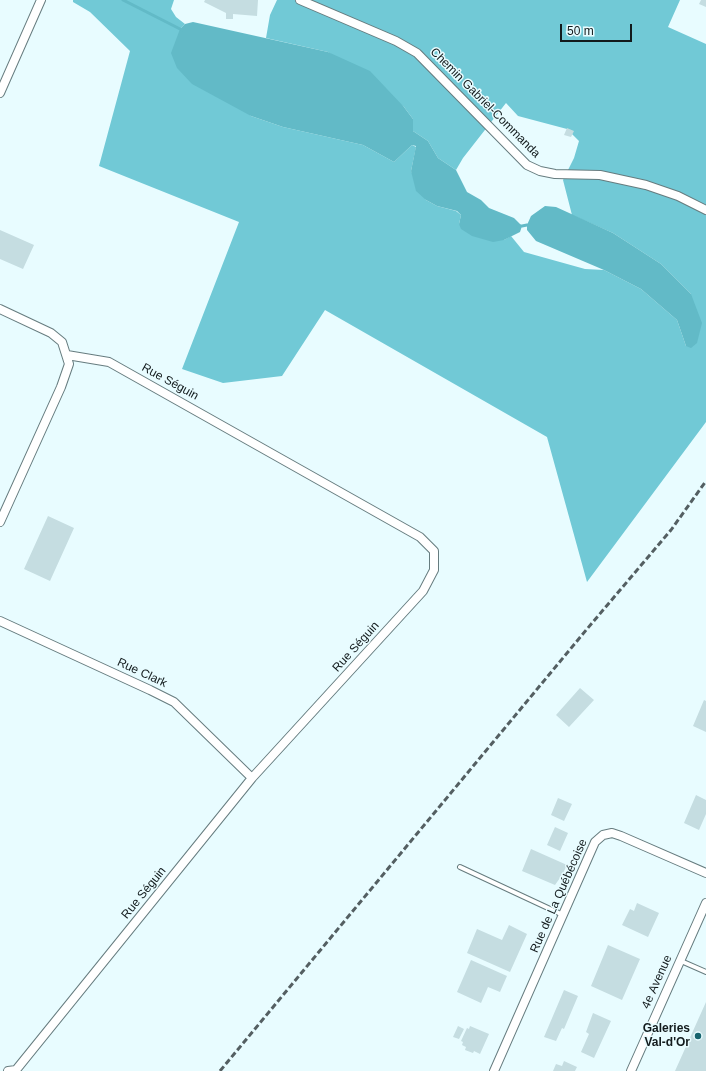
<!DOCTYPE html>
<html>
<head>
<meta charset="utf-8">
<style>
  body { margin:0 }
  #map { position:relative; width:706px; height:1071px; overflow:hidden; background:#e8fcff; font-family:Arial,sans-serif }
  canvas { display:block }
  .scale { position:absolute; left:560px; top:24px; width:72px; height:18px; box-sizing:border-box; border:2px solid #121a1c; border-top:0; padding-left:5px; font-size:12px; line-height:14px; white-space:nowrap; color:#121a1c; -webkit-text-stroke:3px #e8fcff; paint-order:stroke }
</style>
</head>
<body>
<div id="map">
<canvas width="706" height="1071"></canvas>
<div class="scale">50 m</div>
</div>
<script>
const ctx = document.querySelector('canvas').getContext('2d');
ctx.lineJoin = 'round';
function paint(path, color) {
  ctx.fillStyle = color;
  ctx.fill(path, 'evenodd');
}
function shape(rows) {
  const path = new Path2D();
  for (const r of rows) {
    path.moveTo(r[0], r[1]);
    for (let i = 2; i < r.length; i += 2) path.lineTo(r[i], r[i + 1]);
  }
  return path;
}
function stroke(path, color, width, dash) {
  ctx.strokeStyle = color;
  ctx.lineWidth = width;
  ctx.lineCap = dash ? 'butt' : 'round';
  ctx.setLineDash(dash || []);
  ctx.stroke(path);
}
function write(font, color, halo, rows, align = 'center') {
  ctx.font = font + ' Arial,sans-serif';
  ctx.lineWidth = 3;
  ctx.setLineDash([]);
  ctx.textBaseline = 'middle';
  ctx.strokeStyle = halo;
  ctx.fillStyle = color;
  for (const [text, x, y, turn = 0] of rows) {
    ctx.save();
    ctx.translate(x, y);
    ctx.rotate((+turn || 0) * Math.PI / 180);
    ctx.textAlign = isNaN(turn) ? turn : align;
    if (halo) ctx.strokeText(text, 0, 0);
    ctx.fillText(text, 0, 0);
    ctx.restore();
  }
}
paint(shape([
  [73,0,174,0,171,9,176,17,185,24,180,29,251,116,283,127,363,145,394,162,412,145,416,147,411,171,426,200,437,206,456,211,461,215,459,224,504,240,511,236,524,252,585,269,604,270,641,289,677,320,686,346,691,294,661,264,613,233,572,215,563,180,574,158,579,141,567,129,518,116,506,103,463,158,456,170,438,158,428,141,413,131,413,119,404,107,328,52,266,38,270,15,277,0,680,0,668,27,706,44,706,422,587,582,547,437,325,310,282,376,223,383,182,369,239,222,99,166,130,51,90,12,73,2]
]), '#71c9d6');
paint(shape([
  [193,22,328,52,370,71,404,107,413,119,413,131,428,141,438,158,456,170,467,192,481,200,489,208,514,218,522,226,520,232,504,240,493,242,472,236,461,229,459,224,461,215,457,211,437,206,426,200,416,191,411,171,416,146,412,145,394,162,363,145,283,127,251,116,192,84,177,68,171,53,180,29,185,24],
  [545,206,556,207,613,233,661,264,691,294,702,323,697,343,691,348,686,346,677,320,641,289,604,270,536,241,527,230,527,225,531,216]
]), '#62bac7');
stroke(shape([
  [123,0,182,30],
  [518,226,522,226,527,225]
]), '#62bac7', 3);
paint(shape([
  [205,0,258,0,257,16,233,14,233,19,226,19,226,13,204,2],
  [701,0,706,0,706,7,699,4],
  [567,128,574,131,571,137,564,135],
  [0,230,34,245,23,269,0,259],
  [48,516,74,528,50,581,24,569],
  [580,688,594,700,569,727,556,715],
  [704,700,706,701,706,732,693,726],
  [696,795,706,800,706,814,699,830,684,823],
  [558,798,572,804,564,821,551,815],
  [555,827,568,833,560,851,547,845],
  [531,849,567,865,562,875,555,885,522,871],
  [637,903,659,913,648,937,622,925,630,909,634,911],
  [509,925,527,934,510,972,467,953,477,929,502,940],
  [608,945,640,959,622,1000,591,986],
  [471,960,507,976,500,992,488,987,481,1003,457,992],
  [564,990,578,996,564,1029,562,1028,556,1041,544,1037],
  [706,1002,706,1071,675,1071],
  [593,1013,611,1021,594,1058,581,1052,589,1034,586,1032],
  [458,1026,464,1029,459,1039,453,1037],
  [470,1026,489,1034,480,1054,474,1051,473,1053,465,1050,466,1047,462,1045,463,1042,461,1041,467,1028,469,1029],
  [564,1061,577,1067,575,1071,553,1071,556,1064,562,1066]
]), '#c5dde1');
const service = shape([
  [460,867,563,915],
  [681,961,706,972]
]);
const minor = shape([
  [300,0,396,41,417,53,527,165,540,171,555,174,600,175,646,185,678,196,706,210],
  [0,93,41,0],
  [0,309,51,333,62,342,69,364,61,387,0,522],
  [0,621,150,690,174,702,252,778],
  [8,1071,16,1070,252,778,423,591,434,570,434,551,420,537,109,362,67,355],
  [494,1071,595,842,603,835,612,833,621,836,706,873],
  [631,1071,706,903]
]);
stroke(service, '#667c7f', 6);
stroke(minor, '#667c7f', 10);
stroke(service, '#fff', 4);
stroke(minor, '#fff', 8);
stroke(shape([
  [220,1071,587,629,671,530,706,481]
]), '#545f62', 3, [6, 3]);
for (const [x, y, r, color] of [
  [698,1036,4,"#16636d"]
]) {
  const dot = new Path2D();
  dot.arc(x, y, r, 0, 2 * Math.PI);
  ctx.fillStyle = color;
  ctx.fill(dot);
  stroke(dot, '#e8fcff', 1.5);
}
write('12px', '#121a1c', '#e8fcff', [
  ["Chemin Gabriel-Commanda",485,103,45],
  ["Rue Séguin",170,382,29],
  ["Rue Séguin",356,647,-48],
  ["Rue Clark",142,673,25],
  ["Rue Séguin",144,893,-51],
  ["Rue de La Québécoise",559,896,-66],
  ["4e Avenue",657,982,-66]
]);
write('bold 12px', '#121a1c', '#e8fcff', [
  ["Galeries",690,1029],
  ["Val-d'Or",690,1043]
], 'right');
</script>
</body>
</html>
